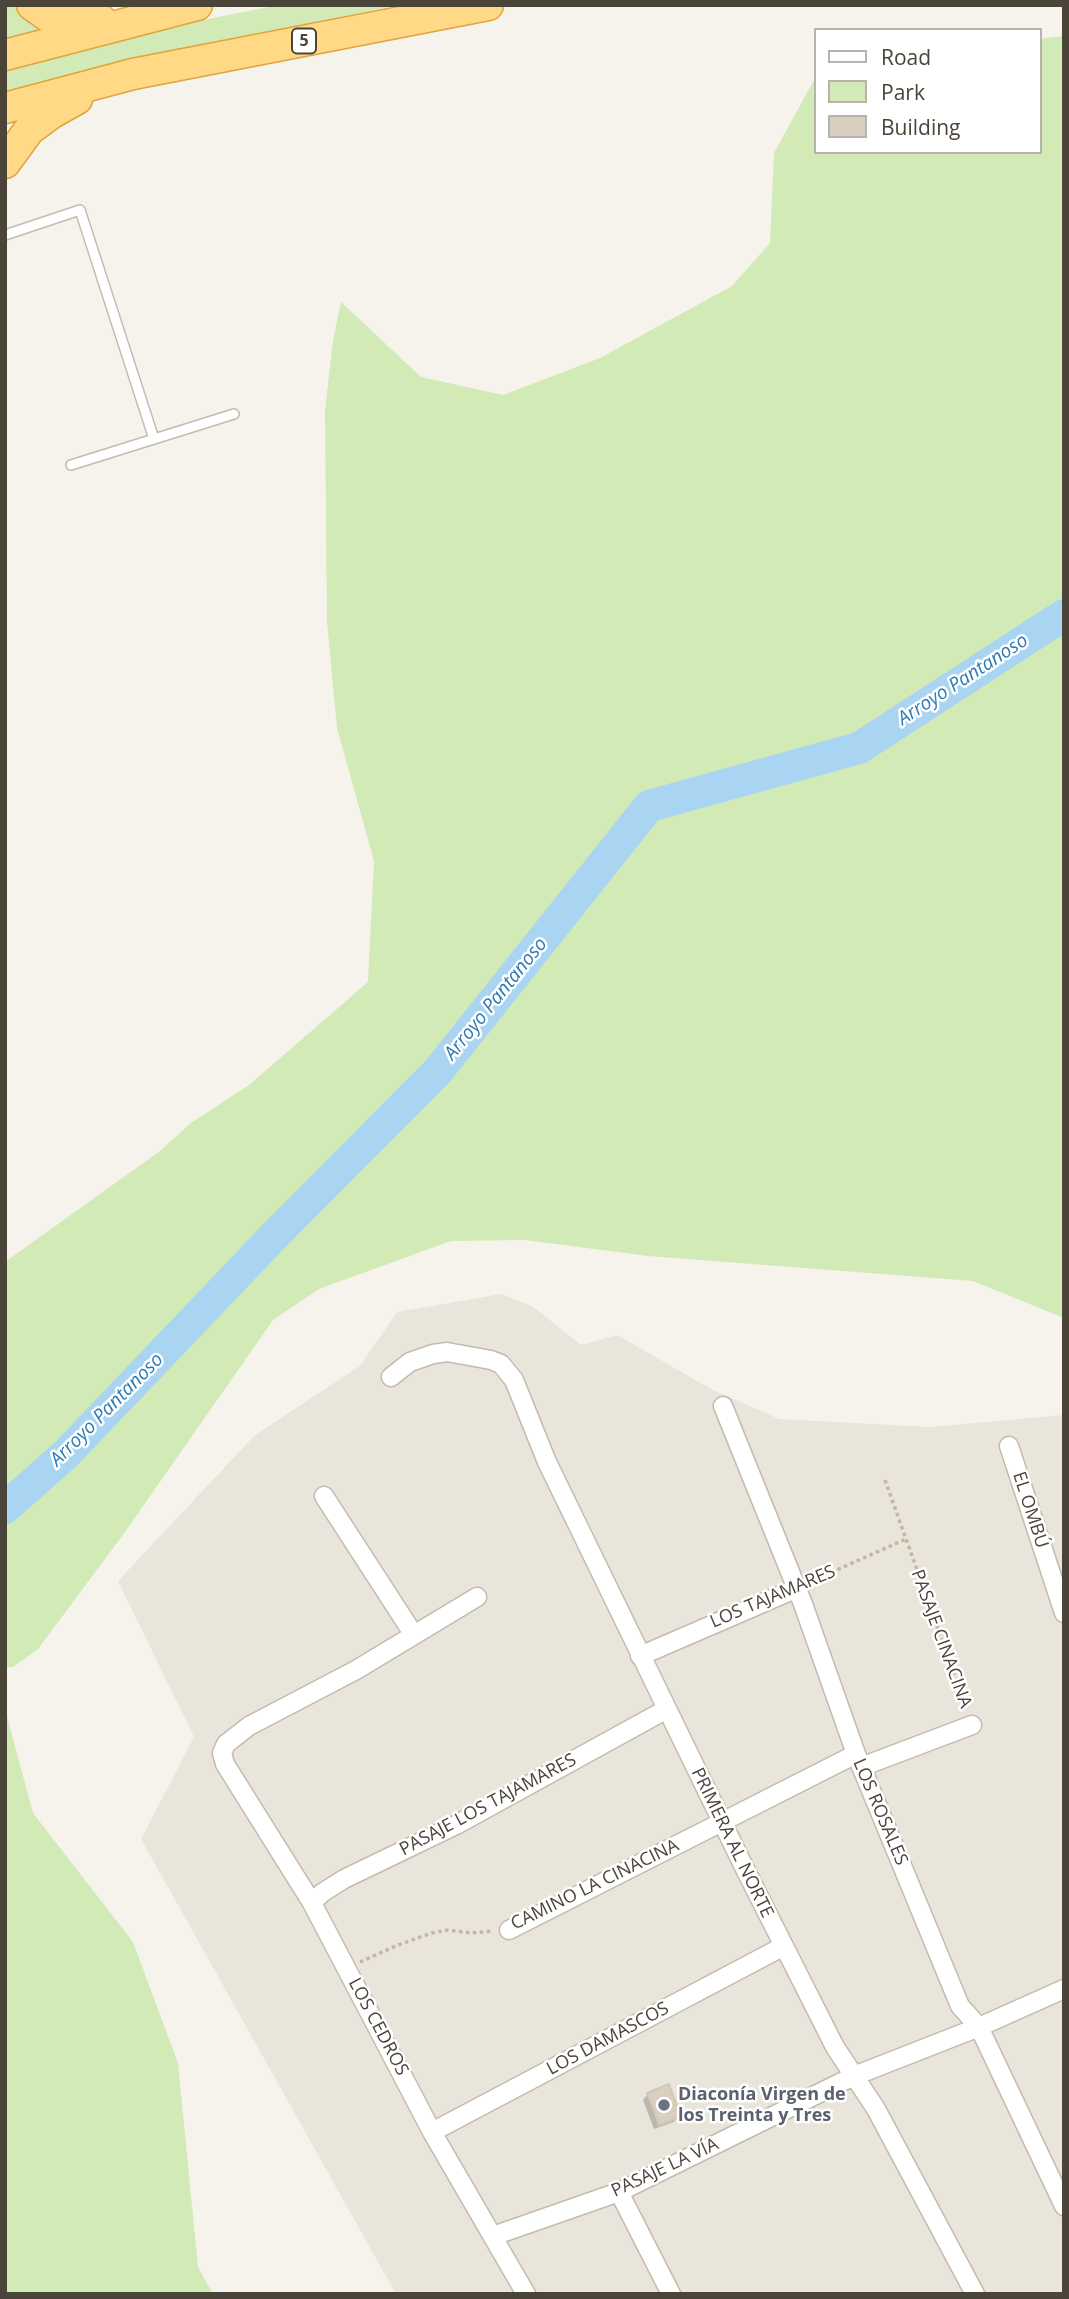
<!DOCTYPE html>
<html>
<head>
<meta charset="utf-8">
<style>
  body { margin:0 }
  #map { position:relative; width:1069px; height:2299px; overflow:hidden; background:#f6f3ec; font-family:"Open Sans",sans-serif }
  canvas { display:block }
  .frame { position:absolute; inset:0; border:7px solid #4b4439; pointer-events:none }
  .legend { position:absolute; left:814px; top:28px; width:228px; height:126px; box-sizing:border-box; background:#fff; border:2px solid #b7b4b0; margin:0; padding:9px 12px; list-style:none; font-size:21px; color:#4b4439 }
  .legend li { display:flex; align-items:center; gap:14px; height:35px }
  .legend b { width:35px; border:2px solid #b7b4b0 }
</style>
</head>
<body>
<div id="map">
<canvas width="1069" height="2299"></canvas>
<div class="frame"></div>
<ul class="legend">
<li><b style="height:9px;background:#fff"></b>Road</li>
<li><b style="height:19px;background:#d2eab5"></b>Park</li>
<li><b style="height:19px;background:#d8cfc1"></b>Building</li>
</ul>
</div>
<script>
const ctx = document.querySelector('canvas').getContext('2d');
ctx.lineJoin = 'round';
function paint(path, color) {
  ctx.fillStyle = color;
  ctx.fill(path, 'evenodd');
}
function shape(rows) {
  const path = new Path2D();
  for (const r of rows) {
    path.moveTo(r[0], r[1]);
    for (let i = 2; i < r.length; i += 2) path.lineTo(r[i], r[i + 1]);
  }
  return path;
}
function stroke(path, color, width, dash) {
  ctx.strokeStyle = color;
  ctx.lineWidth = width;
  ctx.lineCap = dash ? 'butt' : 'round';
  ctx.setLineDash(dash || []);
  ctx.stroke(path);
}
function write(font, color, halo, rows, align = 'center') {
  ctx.font = font + ' "Open Sans",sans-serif';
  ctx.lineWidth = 5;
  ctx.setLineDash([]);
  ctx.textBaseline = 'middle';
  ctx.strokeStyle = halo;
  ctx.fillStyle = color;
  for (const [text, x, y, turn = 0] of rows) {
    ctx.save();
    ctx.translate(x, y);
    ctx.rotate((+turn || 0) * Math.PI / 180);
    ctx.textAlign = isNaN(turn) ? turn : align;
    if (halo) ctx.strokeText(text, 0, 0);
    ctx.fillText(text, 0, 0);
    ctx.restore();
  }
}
paint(shape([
  [501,1294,532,1306,581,1345,617,1335,711,1389,779,1419,930,1427,1064,1415,1064,2294,396,2294,141,1839,194,1737,118,1581,254,1436,360,1366,397,1312]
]), '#eae5da');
paint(shape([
  [5,5,22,5,50,29,39,34,5,38],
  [279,5,398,5,182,49,5,93,5,65,103,40],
  [1064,36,1064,1318,973,1281,648,1256,525,1240,451,1241,319,1289,273,1320,125,1532,38,1649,13,1667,5,1667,5,1262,160,1151,191,1123,249,1085,368,982,374,861,337,728,327,622,325,411,333,340,341,302,421,377,503,395,600,358,732,286,770,243,774,153,814,80,815,152,1039,152,1039,39],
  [5,1709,33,1813,133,1942,178,2063,198,2267,213,2294,5,2294]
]), '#d2eab5');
paint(shape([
  [648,2094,679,2116,674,2122,654,2129,643,2100]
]), '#0003');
stroke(shape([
  [5,1508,66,1454,272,1238,438,1071,649,806,859,748,1064,615]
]), '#a9d4f2', 32);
const building = shape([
  [669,2084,681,2117,659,2125,647,2093,669,2084]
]);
paint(building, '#d8cfc1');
stroke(building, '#d3c7b4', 2);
const service = shape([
  [5,235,80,210,154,439],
  [71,465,234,414]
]);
const minor = shape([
  [391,1377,410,1362,433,1354,447,1352,491,1360,501,1364,514,1380,547,1462,744,1867,835,2047,876,2109,975,2294],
  [723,1406,803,1604,856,1754,960,2006,979,2027,1064,2206],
  [1009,1446,1064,1613],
  [324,1496,414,1635],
  [477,1597,356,1670,249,1726,226,1744,222,1753,225,1764,312,1903,432,2132,526,2294],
  [640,1656,795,1589],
  [861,1767,972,1725],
  [312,1903,322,1893,344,1879,456,1825,667,1709],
  [509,1930,856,1754],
  [432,2132,784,1946],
  [619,2192,671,2294],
  [493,2236,619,2192,854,2076,979,2027,1064,1989]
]);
const trunk = shape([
  [32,5,49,17,71,21,101,20],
  [5,55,197,5],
  [5,108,133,74,488,5],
  [5,163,29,130,52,113,77,99]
]);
stroke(service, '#c2bbae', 12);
stroke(minor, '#c2bbae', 21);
stroke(trunk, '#e0a43c', 33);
stroke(shape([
  [885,1480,967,1710],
  [812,1581,906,1539],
  [360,1962,398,1945,432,1933,448,1930,471,1933,493,1931]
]), '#c4b79f', 3.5, [3.5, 3.5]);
stroke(service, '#fff', 9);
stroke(minor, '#fff', 18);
stroke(trunk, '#ffd985', 30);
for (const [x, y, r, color] of [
  [664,2105,7,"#6b7280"]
]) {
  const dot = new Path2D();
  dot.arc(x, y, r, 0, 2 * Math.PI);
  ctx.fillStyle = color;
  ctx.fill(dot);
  stroke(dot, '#fff', 2.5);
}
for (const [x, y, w] of [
  [304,41,24]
]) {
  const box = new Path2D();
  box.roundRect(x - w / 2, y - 12.5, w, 25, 5);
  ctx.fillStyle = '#fff';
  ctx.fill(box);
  stroke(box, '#4b4439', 2);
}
write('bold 16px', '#4b4439', null, [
  ["5",304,41]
]);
write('18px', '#4b4439', '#fff', [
  ["EL OMBÚ",1030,1510,72],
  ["LOS TAJAMARES",773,1597,-23],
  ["PASAJE CINACINA",941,1639,70],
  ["PASAJE LOS TAJAMARES",488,1805,-28],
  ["LOS ROSALES",880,1812,67],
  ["PRIMERA AL NORTE",732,1843,64],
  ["CAMINO LA CINACINA",595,1885,-26],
  ["LOS CEDROS",378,2027,62],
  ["LOS DAMASCOS",608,2039,-28],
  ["PASAJE LA VÍA",665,2168,-25]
]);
write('bold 18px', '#5b616d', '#fff', [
  ["Diaconía Virgen de",678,2095],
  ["los Treinta y Tres",678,2116]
], 'left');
write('italic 19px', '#2e7ab2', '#fff', [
  ["Arroyo Pantanoso",963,680,-33],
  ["Arroyo Pantanoso",496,999,-51],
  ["Arroyo Pantanoso",107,1410,-45]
]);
</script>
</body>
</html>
